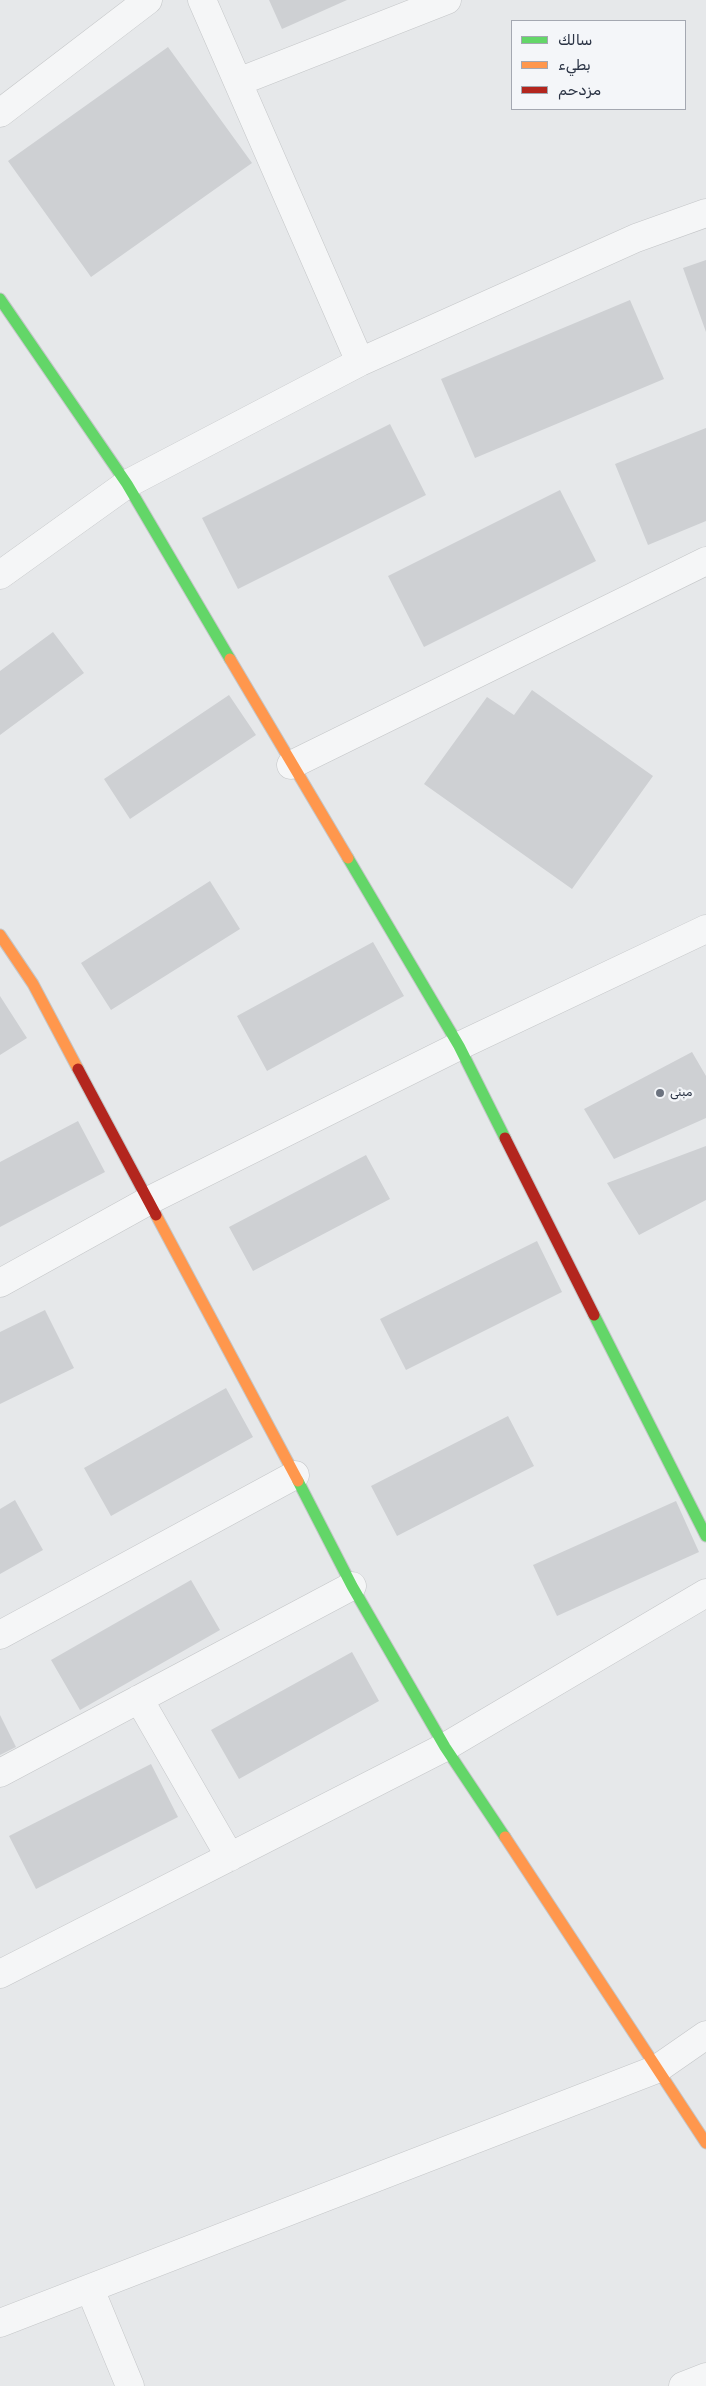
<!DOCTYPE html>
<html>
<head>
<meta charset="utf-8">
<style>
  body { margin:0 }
  #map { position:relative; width:706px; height:2386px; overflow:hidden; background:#e6e8ea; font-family:Rubik,"Noto Sans Arabic",sans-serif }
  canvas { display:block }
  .legend { position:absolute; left:511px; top:20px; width:175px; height:90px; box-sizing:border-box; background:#f4f6f9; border:1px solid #a4a8b1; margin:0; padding:6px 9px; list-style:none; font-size:15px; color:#2b3445 }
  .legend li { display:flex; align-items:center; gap:10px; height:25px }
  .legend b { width:25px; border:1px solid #a4a8b1 }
</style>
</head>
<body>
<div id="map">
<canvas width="706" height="2386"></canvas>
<ul class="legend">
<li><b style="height:6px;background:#63d668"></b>سالك</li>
<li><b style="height:6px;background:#ff974d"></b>بطيء</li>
<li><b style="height:6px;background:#b3261e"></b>مزدحم</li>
</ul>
</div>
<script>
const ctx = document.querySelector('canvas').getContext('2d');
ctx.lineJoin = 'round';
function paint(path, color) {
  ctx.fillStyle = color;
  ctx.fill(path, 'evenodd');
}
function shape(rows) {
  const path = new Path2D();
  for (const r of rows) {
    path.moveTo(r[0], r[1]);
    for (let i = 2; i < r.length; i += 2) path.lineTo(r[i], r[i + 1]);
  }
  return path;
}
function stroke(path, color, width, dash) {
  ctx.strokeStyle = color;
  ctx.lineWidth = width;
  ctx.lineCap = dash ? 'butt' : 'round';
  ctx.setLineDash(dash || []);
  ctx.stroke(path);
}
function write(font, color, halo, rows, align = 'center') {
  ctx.font = font + ' Rubik,"Noto Sans Arabic",sans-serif';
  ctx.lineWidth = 5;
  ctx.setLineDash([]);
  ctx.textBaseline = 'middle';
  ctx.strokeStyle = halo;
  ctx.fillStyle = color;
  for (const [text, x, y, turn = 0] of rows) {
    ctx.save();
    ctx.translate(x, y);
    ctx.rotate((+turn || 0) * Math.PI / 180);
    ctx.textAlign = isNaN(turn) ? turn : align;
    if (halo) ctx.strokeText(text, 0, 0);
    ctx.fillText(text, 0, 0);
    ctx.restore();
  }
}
paint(shape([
  [269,0,347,0,282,29],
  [168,47,252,163,91,277,8,161],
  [706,260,706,332,683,268],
  [630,300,664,379,475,458,441,379],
  [390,424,426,495,238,589,202,518],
  [706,428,706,521,648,545,615,464],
  [560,490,596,561,424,647,388,576],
  [53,632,84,673,0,735,0,671],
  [532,690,653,776,572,889,424,784,487,697,514,715],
  [229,695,256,735,130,819,104,779],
  [210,881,240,929,111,1010,81,963],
  [373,942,404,996,267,1071,237,1016],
  [0,996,27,1038,0,1055],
  [692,1052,706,1076,706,1118,614,1159,584,1109],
  [78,1121,105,1172,0,1227,0,1162],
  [706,1146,706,1200,639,1235,607,1183],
  [366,1155,390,1199,253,1271,229,1227],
  [537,1241,562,1292,406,1370,380,1319],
  [45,1310,74,1368,0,1404,0,1332],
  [226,1388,253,1437,111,1516,84,1468],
  [508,1416,534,1466,397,1536,371,1486],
  [15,1500,43,1550,0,1574,0,1509],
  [676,1501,699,1552,557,1616,533,1565],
  [191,1580,220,1630,80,1710,51,1660],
  [352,1652,379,1701,239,1779,211,1730],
  [0,1715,16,1747,0,1755],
  [151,1764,178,1817,36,1889,9,1836]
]), '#ced0d3');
const street = shape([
  [202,0,360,362],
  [238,82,447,0],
  [0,113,148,0],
  [0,575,127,484,360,362,636,238,706,213],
  [291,765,706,561],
  [0,1283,148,1201,459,1046,706,929],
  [0,1635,295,1475],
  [139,1699,230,1857],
  [0,1773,352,1586],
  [0,1974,445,1747,706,1593],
  [90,2289,130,2386],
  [0,2323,657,2069,706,2035],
  [683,2386,706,2377]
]);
const fast = shape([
  [0,299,127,484,230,659],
  [348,858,459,1046,505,1138],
  [594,1315,706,1536],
  [298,1481,352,1586,445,1747,505,1837]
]);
const slow = shape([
  [230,659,348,858],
  [0,935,33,984,78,1069],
  [156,1215,298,1481],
  [505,1837,706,2143]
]);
const jam = shape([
  [78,1069,156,1215],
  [505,1138,594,1315]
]);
stroke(street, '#c4c6c8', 29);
stroke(fast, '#c4c6c8', 13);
stroke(slow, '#c4c6c8', 13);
stroke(jam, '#c4c6c8', 13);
stroke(street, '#f5f6f7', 28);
stroke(fast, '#63d668', 11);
stroke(slow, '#ff974d', 11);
stroke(jam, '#b3261e', 11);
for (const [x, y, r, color] of [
  [660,1093,5,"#6c737f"]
]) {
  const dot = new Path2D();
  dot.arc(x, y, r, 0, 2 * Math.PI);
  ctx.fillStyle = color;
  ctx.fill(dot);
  stroke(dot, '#f4f6f9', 2);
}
write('12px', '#2b3445', '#f4f6f9', [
  ["مبنى",670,1093]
], 'left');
</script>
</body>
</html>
